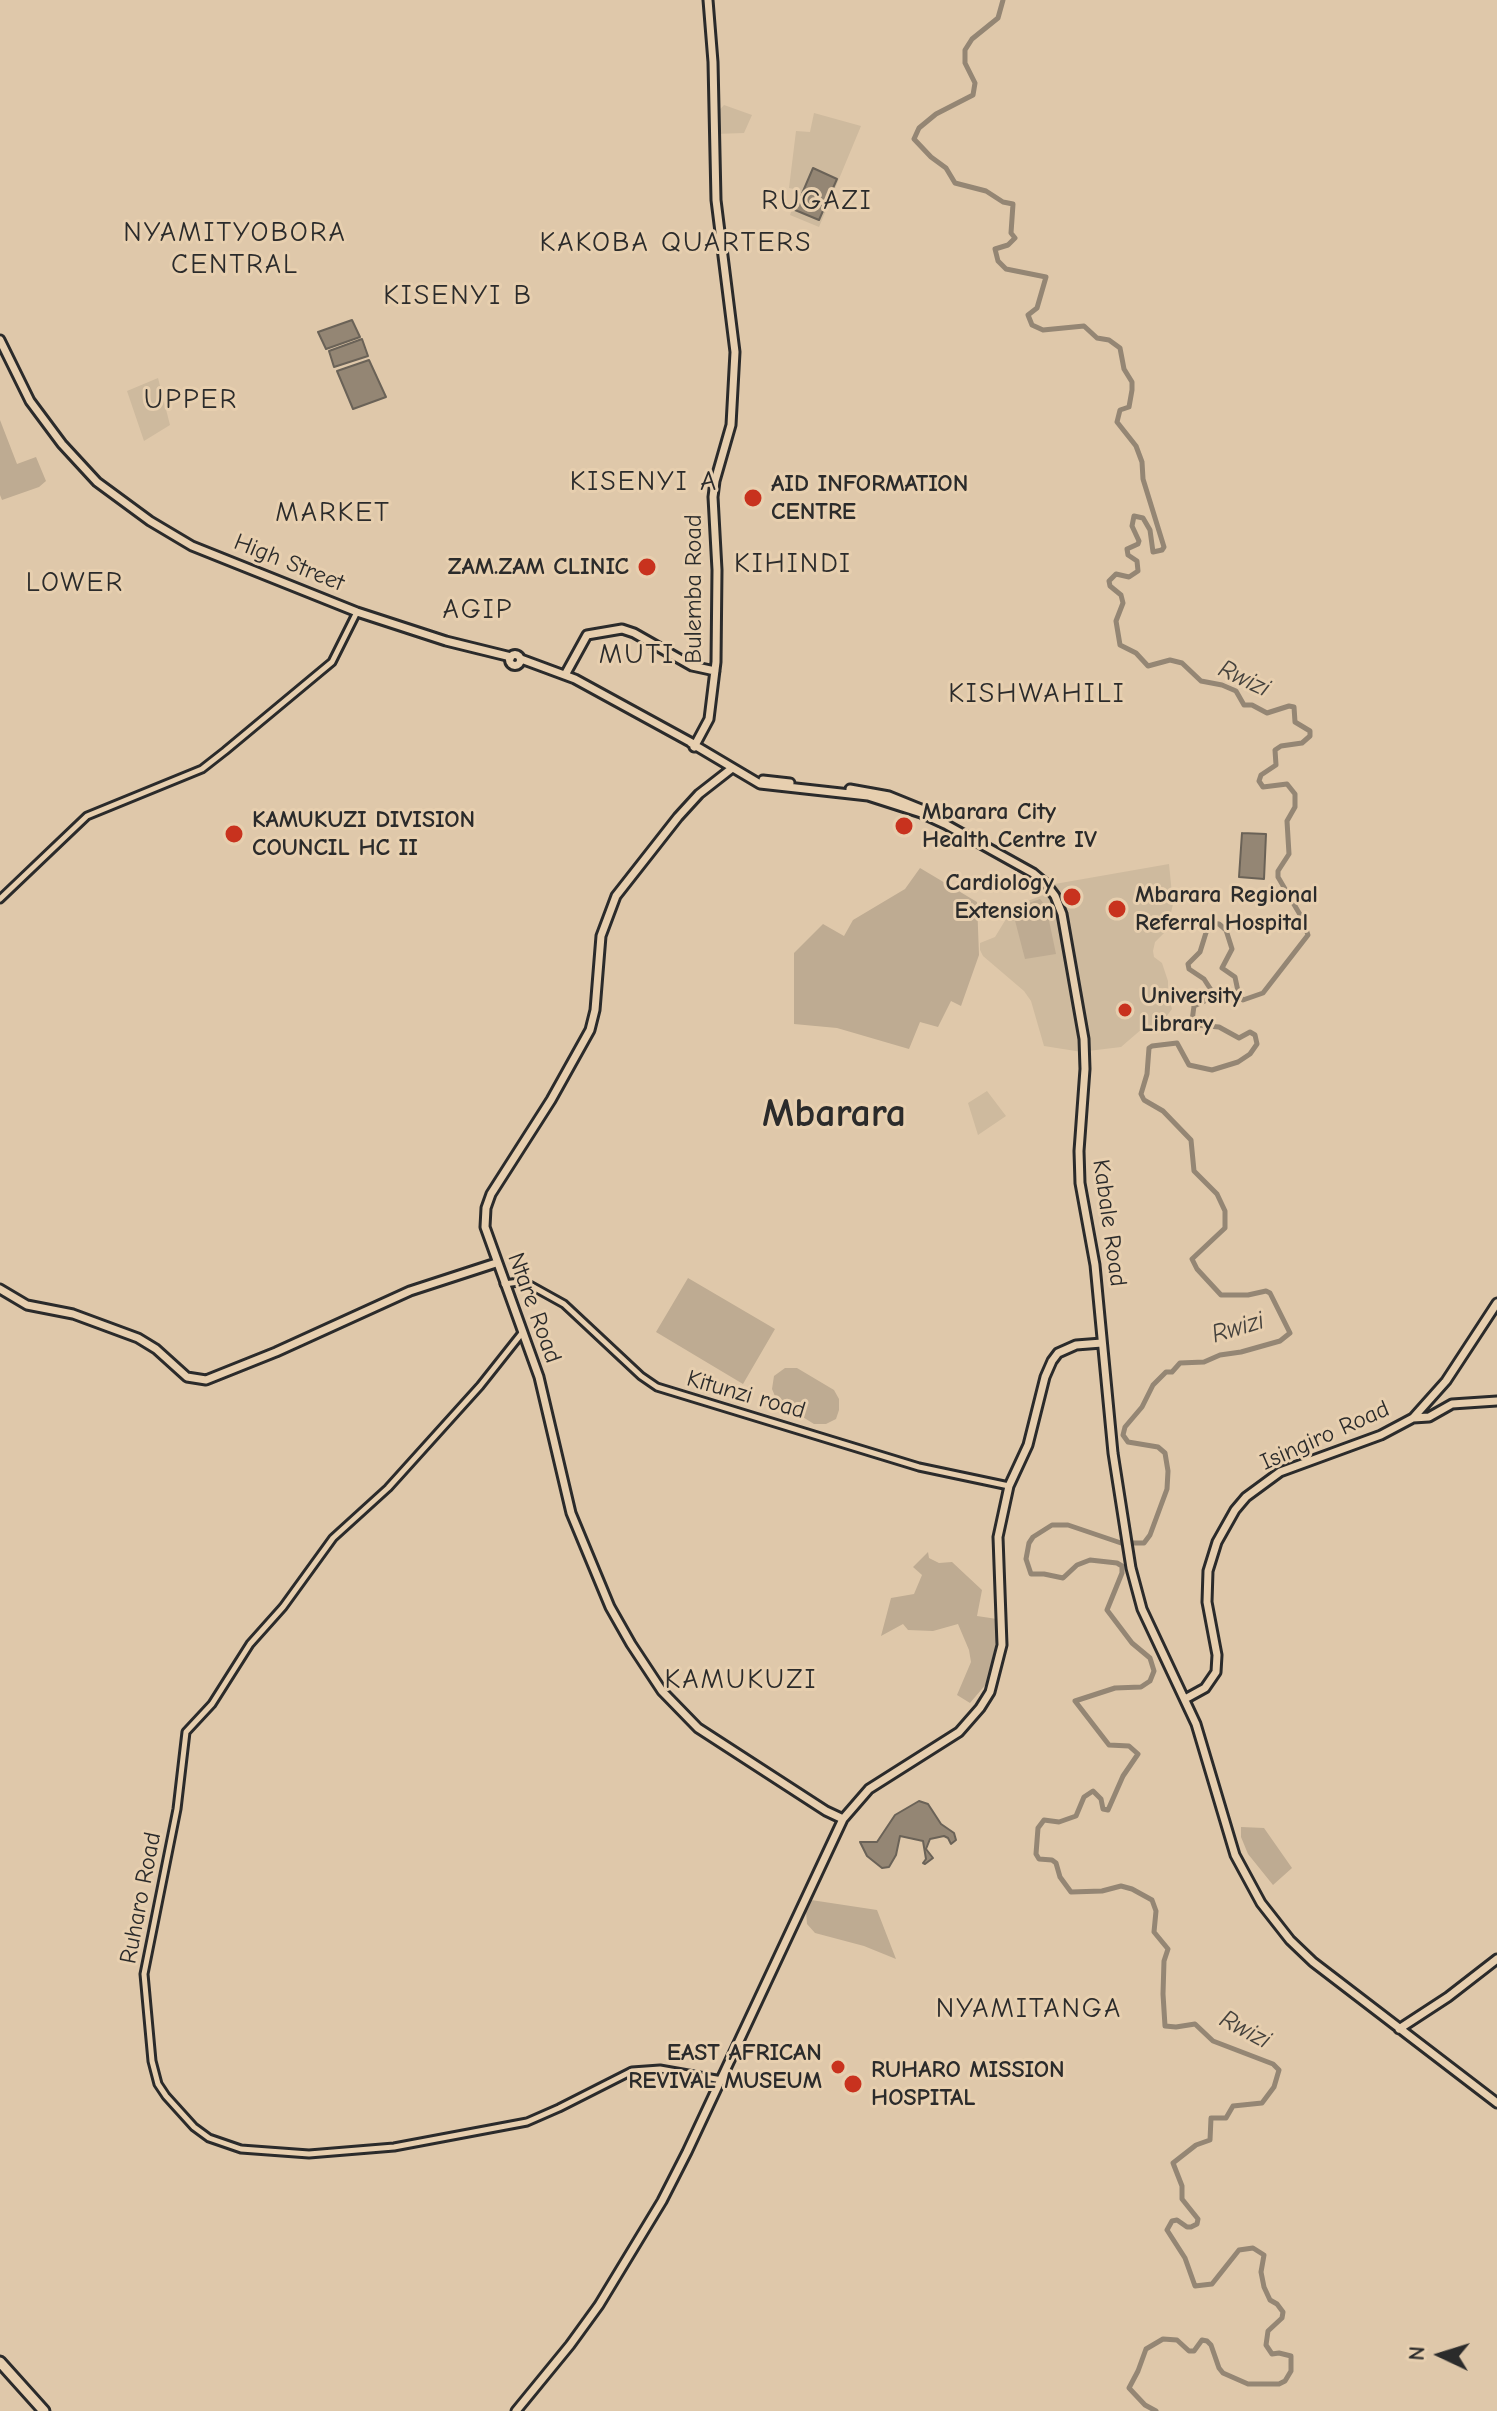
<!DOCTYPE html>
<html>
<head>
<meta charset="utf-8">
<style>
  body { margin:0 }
  #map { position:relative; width:1497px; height:2411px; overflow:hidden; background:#dfc8aa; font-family:"Comic Neue",sans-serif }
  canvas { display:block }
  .north { position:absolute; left:1401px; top:2315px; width:80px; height:80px; -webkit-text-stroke:6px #e7cfaf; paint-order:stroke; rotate:274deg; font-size:22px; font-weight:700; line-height:32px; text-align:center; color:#2b2b2b }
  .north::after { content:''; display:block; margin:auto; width:28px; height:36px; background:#2b2b2b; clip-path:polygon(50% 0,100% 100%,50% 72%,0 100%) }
</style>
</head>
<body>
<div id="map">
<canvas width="1497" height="2411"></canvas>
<div class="north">N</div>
</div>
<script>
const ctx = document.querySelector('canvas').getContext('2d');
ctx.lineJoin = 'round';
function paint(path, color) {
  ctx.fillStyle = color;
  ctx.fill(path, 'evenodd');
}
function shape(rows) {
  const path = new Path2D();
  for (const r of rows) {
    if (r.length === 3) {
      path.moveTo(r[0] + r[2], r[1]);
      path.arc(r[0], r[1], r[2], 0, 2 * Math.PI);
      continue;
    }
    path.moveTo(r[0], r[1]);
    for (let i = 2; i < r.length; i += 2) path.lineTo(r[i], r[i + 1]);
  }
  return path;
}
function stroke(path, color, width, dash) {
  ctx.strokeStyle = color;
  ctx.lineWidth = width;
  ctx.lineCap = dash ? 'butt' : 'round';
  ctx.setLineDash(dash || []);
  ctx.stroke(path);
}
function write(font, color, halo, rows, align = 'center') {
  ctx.font = font + ' "Comic Neue",sans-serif';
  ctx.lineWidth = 6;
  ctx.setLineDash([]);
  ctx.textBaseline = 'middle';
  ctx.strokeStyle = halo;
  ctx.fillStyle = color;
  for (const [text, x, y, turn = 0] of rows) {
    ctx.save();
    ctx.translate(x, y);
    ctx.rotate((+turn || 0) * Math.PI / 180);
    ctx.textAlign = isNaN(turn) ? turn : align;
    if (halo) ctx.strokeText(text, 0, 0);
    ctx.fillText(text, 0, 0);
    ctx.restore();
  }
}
paint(shape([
  [724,105,752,115,744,133,715,134,715,115],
  [814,113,861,126,819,227,790,215,799,190,789,188,796,131,810,132],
  [158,378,170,425,144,441,127,391],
  [1169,864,1173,904,1167,930,1155,942,1153,951,1154,957,1162,963,1168,981,1168,995,1172,1009,1159,1026,1143,1028,1121,1047,1088,1051,1073,959,1049,885],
  [1049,893,1057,911,1082,1052,1044,1046,1031,1001,1024,991,983,956,980,950,980,943,995,937,1014,906],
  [987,1091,1006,1116,978,1135,968,1103]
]), '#ceba9e');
paint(shape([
  [0,420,17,464,36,457,46,481,39,487,2,500,0,495],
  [920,868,977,902,979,955,961,1006,951,1001,938,1027,920,1022,909,1049,837,1028,794,1024,794,953,823,924,844,936,853,920,905,889],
  [1040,899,1046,906,1056,954,1025,959,1012,909],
  [688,1278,775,1329,743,1384,656,1332],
  [785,1368,797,1368,834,1390,839,1399,839,1410,836,1419,826,1424,814,1424,777,1401,772,1389,774,1376],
  [928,1552,929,1558,939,1563,952,1562,982,1590,977,1616,997,1619,997,1637,987,1683,970,1703,957,1695,971,1662,969,1650,958,1624,933,1631,908,1630,903,1624,881,1636,891,1598,914,1594,922,1575,913,1567],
  [1241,1827,1264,1828,1292,1868,1273,1885,1248,1854,1241,1837],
  [811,1900,877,1910,896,1959,864,1946,815,1933,807,1924,806,1911]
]), '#beab92');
const water = shape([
  [813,168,837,179,819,220,795,210,813,168],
  [352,320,360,337,326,349,318,332,352,320],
  [362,339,368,356,334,367,329,351,362,339],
  [369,360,386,397,353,409,337,371,369,360],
  [1242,833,1266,834,1264,879,1239,877,1242,833],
  [919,1801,928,1804,941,1824,954,1833,956,1840,951,1844,948,1838,944,1836,930,1839,926,1849,933,1858,925,1864,923,1863,926,1859,923,1841,900,1836,896,1855,889,1867,882,1868,867,1856,860,1842,877,1842,895,1815,919,1801]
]);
paint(water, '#948674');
stroke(water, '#6a6257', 2);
stroke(shape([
  [1003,0,998,18,972,39,965,50,965,63,975,83,973,95,936,114,919,128,914,139,931,157,946,168,955,183,986,191,1003,202,1013,204,1011,233,1015,238,1008,245,995,249,998,261,1006,269,1046,277,1037,308,1028,315,1032,325,1043,330,1084,326,1097,338,1109,340,1120,348,1124,369,1132,382,1132,390,1129,407,1120,410,1117,422,1136,446,1142,462,1143,479,1164,547,1162,550,1153,552,1150,530,1143,518,1134,516,1132,526,1139,541,1138,544,1127,549,1128,555,1137,561,1138,571,1129,577,1116,574,1109,581,1110,586,1121,595,1123,603,1116,621,1120,645,1136,653,1148,666,1170,660,1182,663,1201,681,1222,685,1236,691,1244,705,1252,705,1267,713,1289,706,1294,707,1295,722,1310,731,1310,736,1302,743,1281,746,1275,750,1276,765,1261,775,1259,781,1263,787,1287,784,1295,794,1295,807,1287,821,1289,854,1278,871,1278,877,1302,918,1308,935,1263,993,1243,1000,1239,996,1235,977,1222,968,1232,949,1226,930,1219,924,1209,923,1200,952,1188,964,1189,969,1204,979,1215,996,1194,1006,1192,1021,1196,1025,1219,1027,1239,1038,1250,1032,1255,1035,1257,1044,1250,1054,1238,1062,1212,1070,1189,1065,1177,1043,1152,1046,1149,1048,1147,1074,1141,1094,1144,1100,1163,1111,1191,1140,1194,1171,1217,1194,1225,1211,1225,1228,1192,1259,1197,1269,1221,1295,1248,1295,1266,1291,1270,1293,1290,1333,1280,1341,1241,1352,1220,1355,1204,1362,1180,1363,1172,1372,1166,1372,1153,1385,1142,1407,1125,1427,1123,1435,1128,1442,1158,1447,1165,1453,1168,1471,1167,1489,1150,1535,1144,1543,1121,1543,1068,1525,1052,1525,1033,1537,1029,1543,1026,1559,1031,1574,1044,1574,1063,1578,1077,1565,1090,1560,1117,1563,1122,1566,1122,1573,1107,1610,1132,1643,1150,1658,1154,1671,1150,1681,1141,1687,1115,1688,1075,1701,1109,1745,1129,1746,1138,1754,1123,1776,1108,1810,1103,1809,1101,1799,1093,1791,1084,1797,1076,1816,1059,1822,1044,1820,1038,1828,1036,1854,1039,1859,1052,1860,1056,1863,1060,1877,1071,1892,1102,1891,1121,1886,1132,1889,1152,1900,1156,1911,1154,1932,1168,1949,1164,1961,1163,1994,1165,2026,1176,2027,1195,2024,1213,2041,1273,2064,1279,2070,1274,2087,1262,2103,1233,2106,1226,2118,1211,2118,1210,2140,1196,2145,1173,2163,1182,2186,1182,2199,1198,2219,1197,2224,1191,2227,1187,2227,1177,2220,1172,2221,1167,2230,1185,2258,1195,2286,1212,2284,1239,2250,1253,2248,1264,2255,1261,2272,1264,2287,1270,2300,1277,2304,1283,2312,1282,2318,1268,2331,1266,2345,1272,2354,1279,2353,1291,2356,1291,2371,1285,2381,1279,2384,1248,2384,1223,2373,1219,2368,1211,2345,1207,2341,1202,2340,1194,2351,1189,2351,1177,2340,1163,2339,1146,2349,1138,2371,1129,2388,1145,2405,1156,2411]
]), '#948674', 5);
const minor = shape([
  [0,899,87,816,202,769,225,751,332,662,357,612],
  [504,1284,519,1282,528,1284,564,1304,641,1376,657,1387,919,1467,1009,1486],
  [522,1333,480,1386,388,1488,333,1538,283,1607,250,1644,212,1704,186,1732,177,1809,144,1974,152,2061,158,2084,166,2096,194,2127,209,2138,241,2149,309,2154,394,2147,527,2122,559,2108,632,2071,660,2069,722,2080]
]);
const major = shape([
  [0,340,30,401,62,444,97,482,150,521,192,546,357,612,446,641,511,657],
  [515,660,5.5],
  [521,659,575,679,692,743],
  [565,675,587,635,622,629,634,633,692,666,715,671],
  [691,743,760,784,868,796,921,813,945,824,1033,873,1046,884,1055,896,1062,914,1084,1039,1085,1069,1079,1151,1080,1183,1095,1265,1113,1453,1131,1568,1142,1609,1196,1724,1235,1855,1261,1903,1290,1940,1313,1962,1497,2103],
  [694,747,709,719,716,662,717,570,713,497,715,481,731,425,735,352,716,200,713,62,708,0],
  [731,769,699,794,678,817,616,896,601,936,595,1010,590,1030,551,1100,491,1194,486,1208,485,1227,539,1377,571,1513,610,1607,631,1644,662,1691,698,1728,826,1811,843,1819],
  [763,780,790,783],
  [850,789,889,796,926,811],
  [0,1289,27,1305,73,1314,138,1338,156,1349,187,1377,206,1380,276,1352,410,1291,496,1263],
  [1413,1418,1429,1417,1452,1404,1497,1401],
  [1185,1699,1205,1688,1216,1672,1217,1655,1207,1602,1208,1571,1217,1542,1235,1510,1246,1497,1280,1472,1381,1435,1413,1418,1446,1381,1497,1303],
  [1399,2029,1448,1997,1497,1959],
  [516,2411,570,2345,599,2305,662,2201,687,2152,843,1819,869,1789,959,1732,980,1708,990,1692,1002,1645,998,1537,1009,1486,1028,1445,1045,1377,1052,1361,1058,1353,1076,1345,1102,1343]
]);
const highway = shape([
  [0,2362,44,2411]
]);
stroke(minor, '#2b2b2b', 11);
stroke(major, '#2b2b2b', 13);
stroke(highway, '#2b2b2b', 15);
stroke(minor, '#e7cfaf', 5);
stroke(major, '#e7cfaf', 7);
stroke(highway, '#e7cfaf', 9);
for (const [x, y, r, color] of [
  [753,498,10,"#c8321e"],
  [647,567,10,"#c8321e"],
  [904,826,10,"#c8321e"],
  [234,834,10,"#c8321e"],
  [1072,897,10,"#c8321e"],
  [1117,909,10,"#c8321e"],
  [1125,1010,8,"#c8321e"],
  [838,2067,8,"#c8321e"],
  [853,2084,10,"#c8321e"]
]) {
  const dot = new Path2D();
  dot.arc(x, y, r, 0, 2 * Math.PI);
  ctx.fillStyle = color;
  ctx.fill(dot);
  stroke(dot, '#e7cfaf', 3);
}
write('bold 24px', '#2b2b2b', '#e7cfaf', [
  ["AID INFORMATION",771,484],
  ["CENTRE",771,512],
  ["ZAM.ZAM CLINIC",629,567,"right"],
  ["Mbarara City",922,812],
  ["Health Centre IV",922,840],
  ["KAMUKUZI DIVISION",252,820],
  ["COUNCIL HC II",252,848],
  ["Cardiology",1054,883,"right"],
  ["Extension",1054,911,"right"],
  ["Mbarara Regional",1135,895],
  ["Referral Hospital",1135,923],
  ["University",1141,996],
  ["Library",1141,1024],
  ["EAST AFRICAN",822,2053,"right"],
  ["REVIVAL MUSEUM",822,2081,"right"],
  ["RUHARO MISSION",871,2070],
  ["HOSPITAL",871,2098]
], 'left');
write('24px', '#2b2b2b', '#e7cfaf', [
  ["High Street",289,563,22],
  ["Bulemba Road",694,589,-90],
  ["Kabale Road",1109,1223,82],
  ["Ntare Road",534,1308,70],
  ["Kitunzi road",746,1395,16],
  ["Isingiro Road",1325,1436,-24],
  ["Ruharo Road",141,1898,-79]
]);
write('italic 26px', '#45423d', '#e7cfaf', [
  ["Rwizi",1244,679,25],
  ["Rwizi",1238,1328,-17],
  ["Rwizi",1245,2030,28]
]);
ctx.letterSpacing = '2px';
write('28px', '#2b2b2b', '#e7cfaf', [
  ["RUGAZI",817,201],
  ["NYAMITYOBORA",235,233],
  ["CENTRAL",235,265],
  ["KAKOBA QUARTERS",676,243],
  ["KISENYI B",458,296],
  ["UPPER",191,400],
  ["KISENYI A",644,482],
  ["MARKET",333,513],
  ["KIHINDI",793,564],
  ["LOWER",75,583],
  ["AGIP",478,610],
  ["MUTI",637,655],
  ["KISHWAHILI",1037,694],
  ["KAMUKUZI",741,1680],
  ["NYAMITANGA",1029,2009]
]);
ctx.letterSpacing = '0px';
write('bold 40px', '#2b2b2b', '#e7cfaf', [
  ["Mbarara",834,1115]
]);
</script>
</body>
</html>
